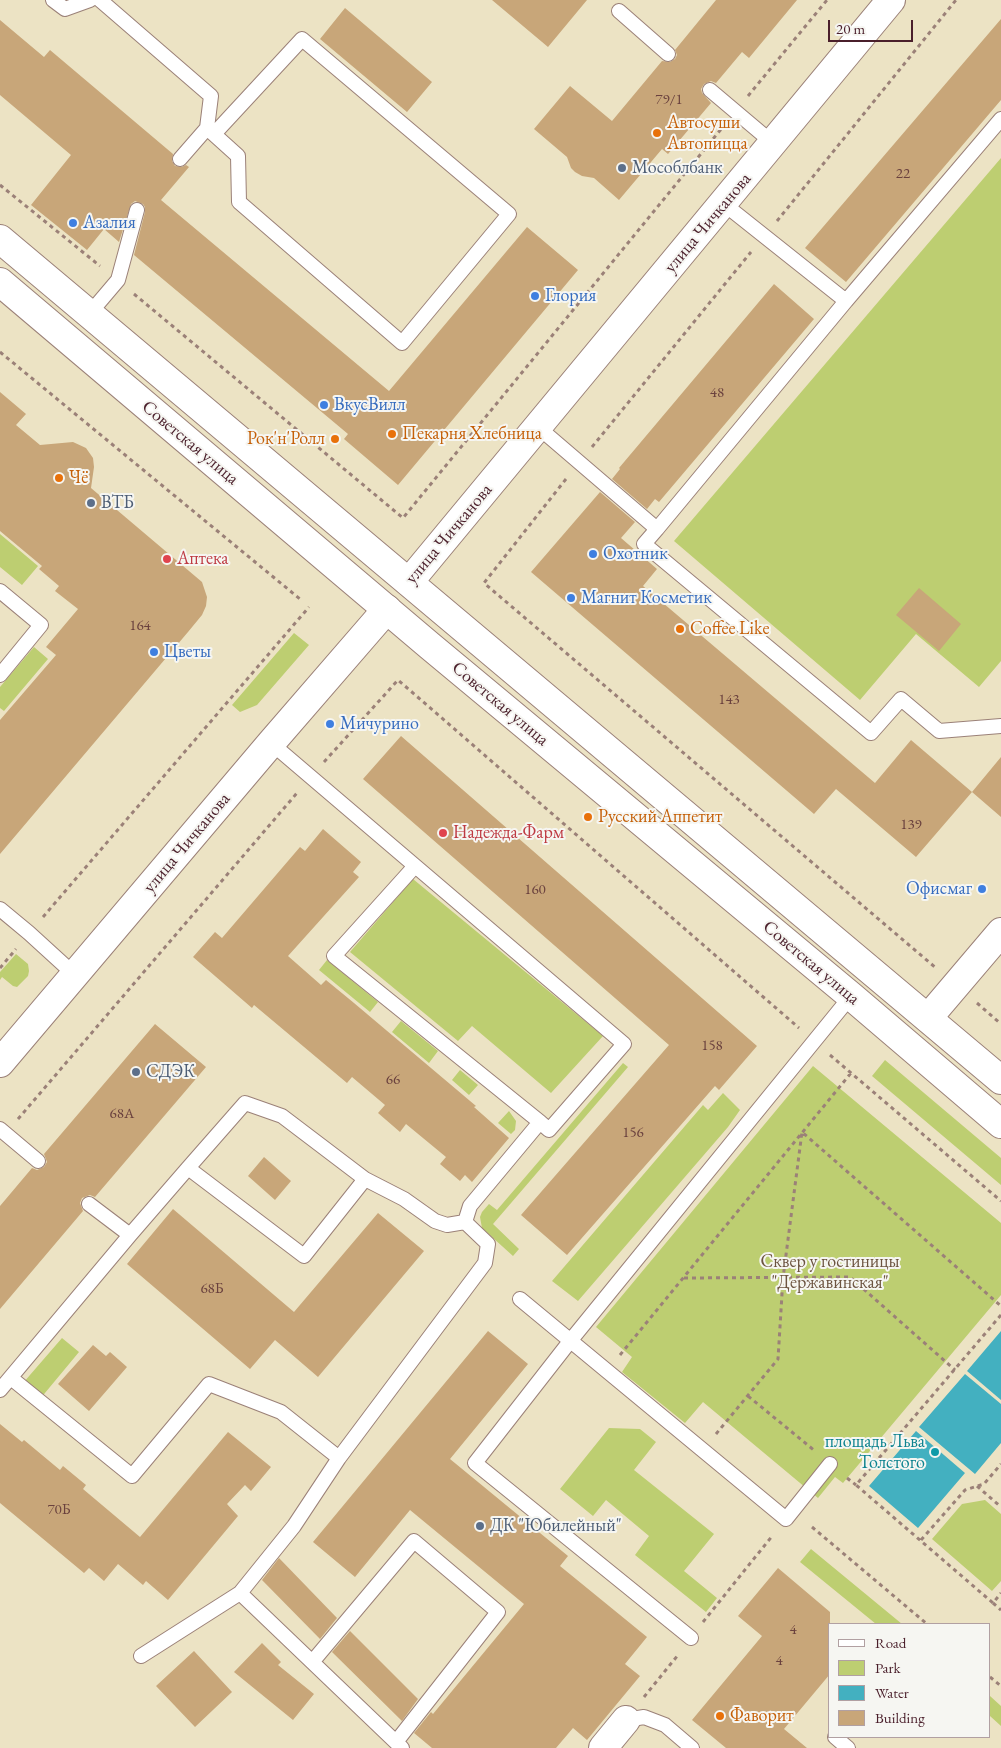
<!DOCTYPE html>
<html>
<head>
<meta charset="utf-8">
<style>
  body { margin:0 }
  #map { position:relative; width:1001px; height:1748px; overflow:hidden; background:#ece3c4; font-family:"EB Garamond",serif }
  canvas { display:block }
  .legend { position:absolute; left:828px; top:1623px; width:162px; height:115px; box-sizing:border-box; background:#f6f6f2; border:1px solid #b1a0a2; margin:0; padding:6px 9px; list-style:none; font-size:15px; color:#4a1f2b }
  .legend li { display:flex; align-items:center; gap:10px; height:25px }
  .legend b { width:25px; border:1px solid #b1a0a2 }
  .scale { position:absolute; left:828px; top:20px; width:85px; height:22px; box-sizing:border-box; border:2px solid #4a1f2b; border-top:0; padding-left:6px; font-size:15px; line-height:18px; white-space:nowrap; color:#4a1f2b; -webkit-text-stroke:4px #f6f6f2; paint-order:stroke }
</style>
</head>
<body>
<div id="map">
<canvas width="1001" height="1748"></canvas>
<ul class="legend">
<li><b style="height:6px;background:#fff"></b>Road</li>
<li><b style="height:14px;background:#bdce71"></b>Park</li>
<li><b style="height:14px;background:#43b0c0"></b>Water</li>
<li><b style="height:14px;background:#c8a679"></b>Building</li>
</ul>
<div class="scale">20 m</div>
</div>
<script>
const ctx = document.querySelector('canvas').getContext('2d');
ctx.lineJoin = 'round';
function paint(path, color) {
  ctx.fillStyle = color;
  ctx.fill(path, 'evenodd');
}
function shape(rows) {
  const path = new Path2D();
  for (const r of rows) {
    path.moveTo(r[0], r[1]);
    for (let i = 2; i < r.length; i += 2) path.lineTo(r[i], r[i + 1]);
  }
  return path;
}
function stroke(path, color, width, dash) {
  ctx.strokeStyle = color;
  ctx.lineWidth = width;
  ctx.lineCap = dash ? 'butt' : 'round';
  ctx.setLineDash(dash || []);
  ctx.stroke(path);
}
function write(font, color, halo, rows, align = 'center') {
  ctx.font = font + ' "EB Garamond",serif';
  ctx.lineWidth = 4;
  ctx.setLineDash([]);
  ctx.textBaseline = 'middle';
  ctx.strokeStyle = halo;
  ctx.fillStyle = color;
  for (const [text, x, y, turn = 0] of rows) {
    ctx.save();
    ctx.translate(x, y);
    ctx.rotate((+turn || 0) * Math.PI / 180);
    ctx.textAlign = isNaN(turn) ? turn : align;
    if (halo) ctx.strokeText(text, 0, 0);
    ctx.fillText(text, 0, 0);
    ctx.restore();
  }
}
paint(shape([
  [1001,158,1001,661,979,687,916,634,860,700,674,541],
  [0,534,38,566,22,585,0,567],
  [294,633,309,645,257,705,240,712,232,705],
  [34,647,48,659,4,711,0,708,0,687],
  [413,879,603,1036,551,1093,472,1026,458,1041,350,952],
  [16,954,28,964,29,971,28,976,17,987,13,986,2,977,0,980,0,972],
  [327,960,378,1002,370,1012,319,970],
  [401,1021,438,1051,429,1063,392,1032],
  [885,1060,1001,1158,1001,1185,872,1076],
  [623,1063,628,1067,493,1224,519,1249,513,1256,482,1228,480,1217,482,1212,489,1204,497,1210],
  [813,1066,1001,1223,1001,1295,843,1483,835,1477,818,1498,703,1402,685,1423,622,1372,632,1357,596,1327],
  [460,1070,478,1085,469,1095,452,1080],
  [723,1093,740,1110,728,1127,578,1301,552,1281,703,1105,708,1110],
  [509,1111,516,1121,515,1130,511,1134,498,1123],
  [62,1338,79,1352,35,1405,17,1390],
  [609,1428,640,1429,656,1442,634,1470,714,1534,684,1571,717,1598,706,1612,635,1555,649,1536,606,1500,593,1516,560,1489],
  [985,1500,1001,1514,1001,1581,992,1591,932,1539,962,1504],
  [811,1549,902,1624,876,1624,800,1562],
  [990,1696,1001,1706,1001,1726,990,1716]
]), '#bdce71');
paint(shape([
  [1001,1331,1001,1400,967,1371],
  [965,1374,1001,1404,1001,1443,975,1474,919,1427],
  [916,1431,965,1473,918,1528,869,1486]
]), '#43b0c0');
paint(shape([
  [492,0,587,0,548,47],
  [716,0,797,0,749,58,742,52,716,83,711,81,704,84,701,89,702,93,711,103,668,154,662,149,619,200,594,178,582,176,575,172,571,168,567,157,534,129,570,86,612,121,662,61,670,62,675,59,677,55,675,50],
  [345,8,432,82,407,112,320,39],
  [1001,19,1001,100,846,282,805,248],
  [0,20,44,57,50,50,173,154,172,161,175,166,182,167,186,165,189,167,161,200,389,391,527,227,578,270,398,485,344,439,348,434,134,255,145,212,145,207,143,204,135,201,131,204,119,242,104,229,87,250,31,205,71,155,0,95],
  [774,284,814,319,659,502,655,499,647,509,612,479,620,469,619,468],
  [0,392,26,414,16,425,40,445,73,442,86,448,93,458,94,467,91,488,202,582,207,597,206,606,202,615,188,632,0,854,0,720,56,655,46,647,78,609,55,591,59,586,39,569,42,566,0,531],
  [600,492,635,522,621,538,657,569,643,586,875,783,911,740,972,792,916,857,836,789,814,814,531,572],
  [919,588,961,624,939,651,896,615],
  [401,736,757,1046,719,1090,715,1086,567,1255,521,1215,669,1045,363,779],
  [1001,757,1001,817,972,792],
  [323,829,361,862,353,872,359,877,288,956,321,985,326,980,354,1003,476,1106,474,1107,509,1138,472,1182,465,1175,460,1181,440,1164,446,1157,406,1124,400,1132,378,1113,385,1105,352,1077,347,1083,254,1005,252,1008,193,957,215,932,222,938,300,847,305,851],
  [155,1024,206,1067,95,1197,90,1195,82,1198,80,1203,83,1211,0,1309,0,1206,32,1168,37,1170,44,1167,47,1162,44,1154],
  [264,1157,291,1181,275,1200,248,1176],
  [173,1209,294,1312,378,1213,424,1251,318,1377,275,1340,250,1369,127,1264],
  [488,1331,528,1364,450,1459,568,1556,560,1566,647,1637,625,1664,640,1676,587,1740,573,1728,556,1748,432,1748,414,1733,431,1712,433,1714,524,1604,410,1510,355,1577,313,1542],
  [93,1345,106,1356,110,1352,127,1367,89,1411,58,1384],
  [0,1424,22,1442,24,1440,60,1470,63,1466,86,1485,83,1489,140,1537,228,1432,271,1467,251,1491,245,1485,227,1504,238,1516,168,1600,146,1581,143,1585,118,1564,104,1581,89,1568,84,1573,0,1503],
  [279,1558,337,1618,320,1639,262,1580],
  [778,1568,830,1612,830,1674,784,1729,807,1748,726,1748,692,1720,762,1636,738,1616],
  [350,1631,418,1699,402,1721,332,1652],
  [262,1643,281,1662,278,1665,314,1694,293,1720,234,1672],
  [194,1651,232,1692,195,1727,156,1686]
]), '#c8a679');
const service = shape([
  [53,0,65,9,90,0],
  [100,0,211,96,207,128,180,159],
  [619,11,668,54],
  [710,90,774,144],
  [207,128,238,156,239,202,402,343,509,214,302,39,214,134],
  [846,301,1001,119],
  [90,313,118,280,137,210],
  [538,427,657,529,644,544,871,733,901,699,939,731,1001,726],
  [657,529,846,301,724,204],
  [0,591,41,625,0,675],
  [271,743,624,1044,549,1130,540,1122],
  [0,909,29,933,75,975],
  [0,1129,38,1161],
  [365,1179,404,1199,435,1221,447,1225,465,1222],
  [89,1204,130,1235],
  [520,1299,786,1519,830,1464],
  [11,1378,132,1476,209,1384,281,1412,339,1458],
  [0,1390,130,1235,188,1168,245,1103,282,1116,365,1179,304,1256,188,1168],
  [240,1593,402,1748],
  [691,1638,475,1463,571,1340,851,996],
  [141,1656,240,1593,294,1526,339,1458,485,1263,488,1244,465,1222,470,1206,540,1122,334,956,415,866],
  [313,1661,414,1541,498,1612,396,1742],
  [626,1720,644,1717,665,1725,692,1748],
  [835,1737,848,1748]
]);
const minor = shape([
  [928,1018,1001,932],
  [603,1748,626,1720]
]);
const secondary = shape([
  [409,582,891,0],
  [0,1063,271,743,387,609]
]);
const primary = shape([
  [0,239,1001,1080],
  [0,282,430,646,851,996,1001,1124]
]);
stroke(service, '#9b8178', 16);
stroke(minor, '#9b8178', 30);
stroke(secondary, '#9b8178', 30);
stroke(primary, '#9b8178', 30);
stroke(shape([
  [748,96,827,0],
  [0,185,100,266],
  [777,221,956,0],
  [134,294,403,518,722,128],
  [0,352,300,599],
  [592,447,751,252],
  [566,479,484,583,936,968],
  [324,762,398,680,799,1028],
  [43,917,309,607],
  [0,968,16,949],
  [977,1003,1001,1024],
  [830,1055,1001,1201],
  [18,1119,297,793],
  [684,1278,850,1277,955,1370],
  [1001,1315,856,1485,993,1603,1001,1593],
  [620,1355,851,1073],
  [748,1396,815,1451],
  [716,1434,778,1359,783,1278,802,1132,1001,1306],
  [847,1478,856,1485],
  [977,1486,1001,1507],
  [812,1527,927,1624],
  [921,1540,965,1490,984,1484,1001,1464],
  [993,1603,1001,1610],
  [703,1622,773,1535],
  [990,1677,1001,1686],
  [644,1697,678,1655]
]), '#9b8178', 3, [4, 4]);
stroke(service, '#fff', 14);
stroke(minor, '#fff', 28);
stroke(secondary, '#fff', 28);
stroke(primary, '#fff', 28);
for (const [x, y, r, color] of [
  [657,133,5,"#e8710a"],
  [622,168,5,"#5c6f8a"],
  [73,223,5,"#3f7fe0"],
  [535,296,5,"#3f7fe0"],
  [324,405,5,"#3f7fe0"],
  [392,434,5,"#e8710a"],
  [335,439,5,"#e8710a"],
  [59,478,5,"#e8710a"],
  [91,503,5,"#5c6f8a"],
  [593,554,5,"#3f7fe0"],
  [167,559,5,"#e0444e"],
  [571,598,5,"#3f7fe0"],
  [680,629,5,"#e8710a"],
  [154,652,5,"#3f7fe0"],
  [330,724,5,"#3f7fe0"],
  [588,817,5,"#e8710a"],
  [443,833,5,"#e0444e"],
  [982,889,5,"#3f7fe0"],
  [136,1072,5,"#5c6f8a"],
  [935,1452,5,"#0f9aa8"],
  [480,1526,5,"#5c6f8a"],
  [720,1716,5,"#e8710a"]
]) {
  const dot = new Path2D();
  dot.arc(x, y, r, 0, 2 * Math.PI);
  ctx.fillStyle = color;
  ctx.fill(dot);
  stroke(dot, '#f6f6f2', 2);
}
write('15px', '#6a413e', null, [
  ["79/1",669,100],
  ["22",903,174],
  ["48",717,393],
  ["164",140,626],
  ["143",729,700],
  ["139",911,825],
  ["160",535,890],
  ["158",712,1046],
  ["66",393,1080],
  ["68А",122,1114],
  ["156",633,1133],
  ["68Б",212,1289],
  ["70Б",59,1510],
  ["4",793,1630],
  ["4",779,1661]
]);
write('18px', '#c56008', '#f6f6f2', [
  ["Автосуши",667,123],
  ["Автопицца",667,144],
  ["Пекарня Хлебница",402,434],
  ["Рок'н'Ролл",325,439,"right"],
  ["Чё",69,478],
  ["Coffee Like",690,629],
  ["Русский Аппетит",598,817],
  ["Фаворит",730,1716]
], 'left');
write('18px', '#4e5e75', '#f6f6f2', [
  ["Мособлбанк",632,168],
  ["ВТБ",101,503],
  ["СДЭК",146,1072],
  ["ДК \"Юбилейный\"",490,1526]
], 'left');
write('18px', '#366cbe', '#f6f6f2', [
  ["Азалия",83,223],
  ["Глория",545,296],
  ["ВкусВилл",334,405],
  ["Охотник",603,554],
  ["Магнит Косметик",581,598],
  ["Цветы",164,652],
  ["Мичурино",340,724],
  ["Офисмаг",972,889,"right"]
], 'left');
write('18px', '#4a1f2b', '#f6f6f2', [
  ["улица Чичканова",708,223,-50],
  ["Советская улица",190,443,40],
  ["улица Чичканова",449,534,-50],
  ["Советская улица",500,704,40],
  ["улица Чичканова",187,843,-50],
  ["Советская улица",811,963,40]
]);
write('18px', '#be3a42', '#f6f6f2', [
  ["Аптека",177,559],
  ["Надежда-Фарм",453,833]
], 'left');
write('18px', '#6c5440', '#f6f6f2', [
  ["Сквер у гостиницы",830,1262],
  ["\"Державинская\"",830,1283]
]);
write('18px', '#0d838f', '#f6f6f2', [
  ["площадь Льва",925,1442],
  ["Толстого",925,1463]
], 'right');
</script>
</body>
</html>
